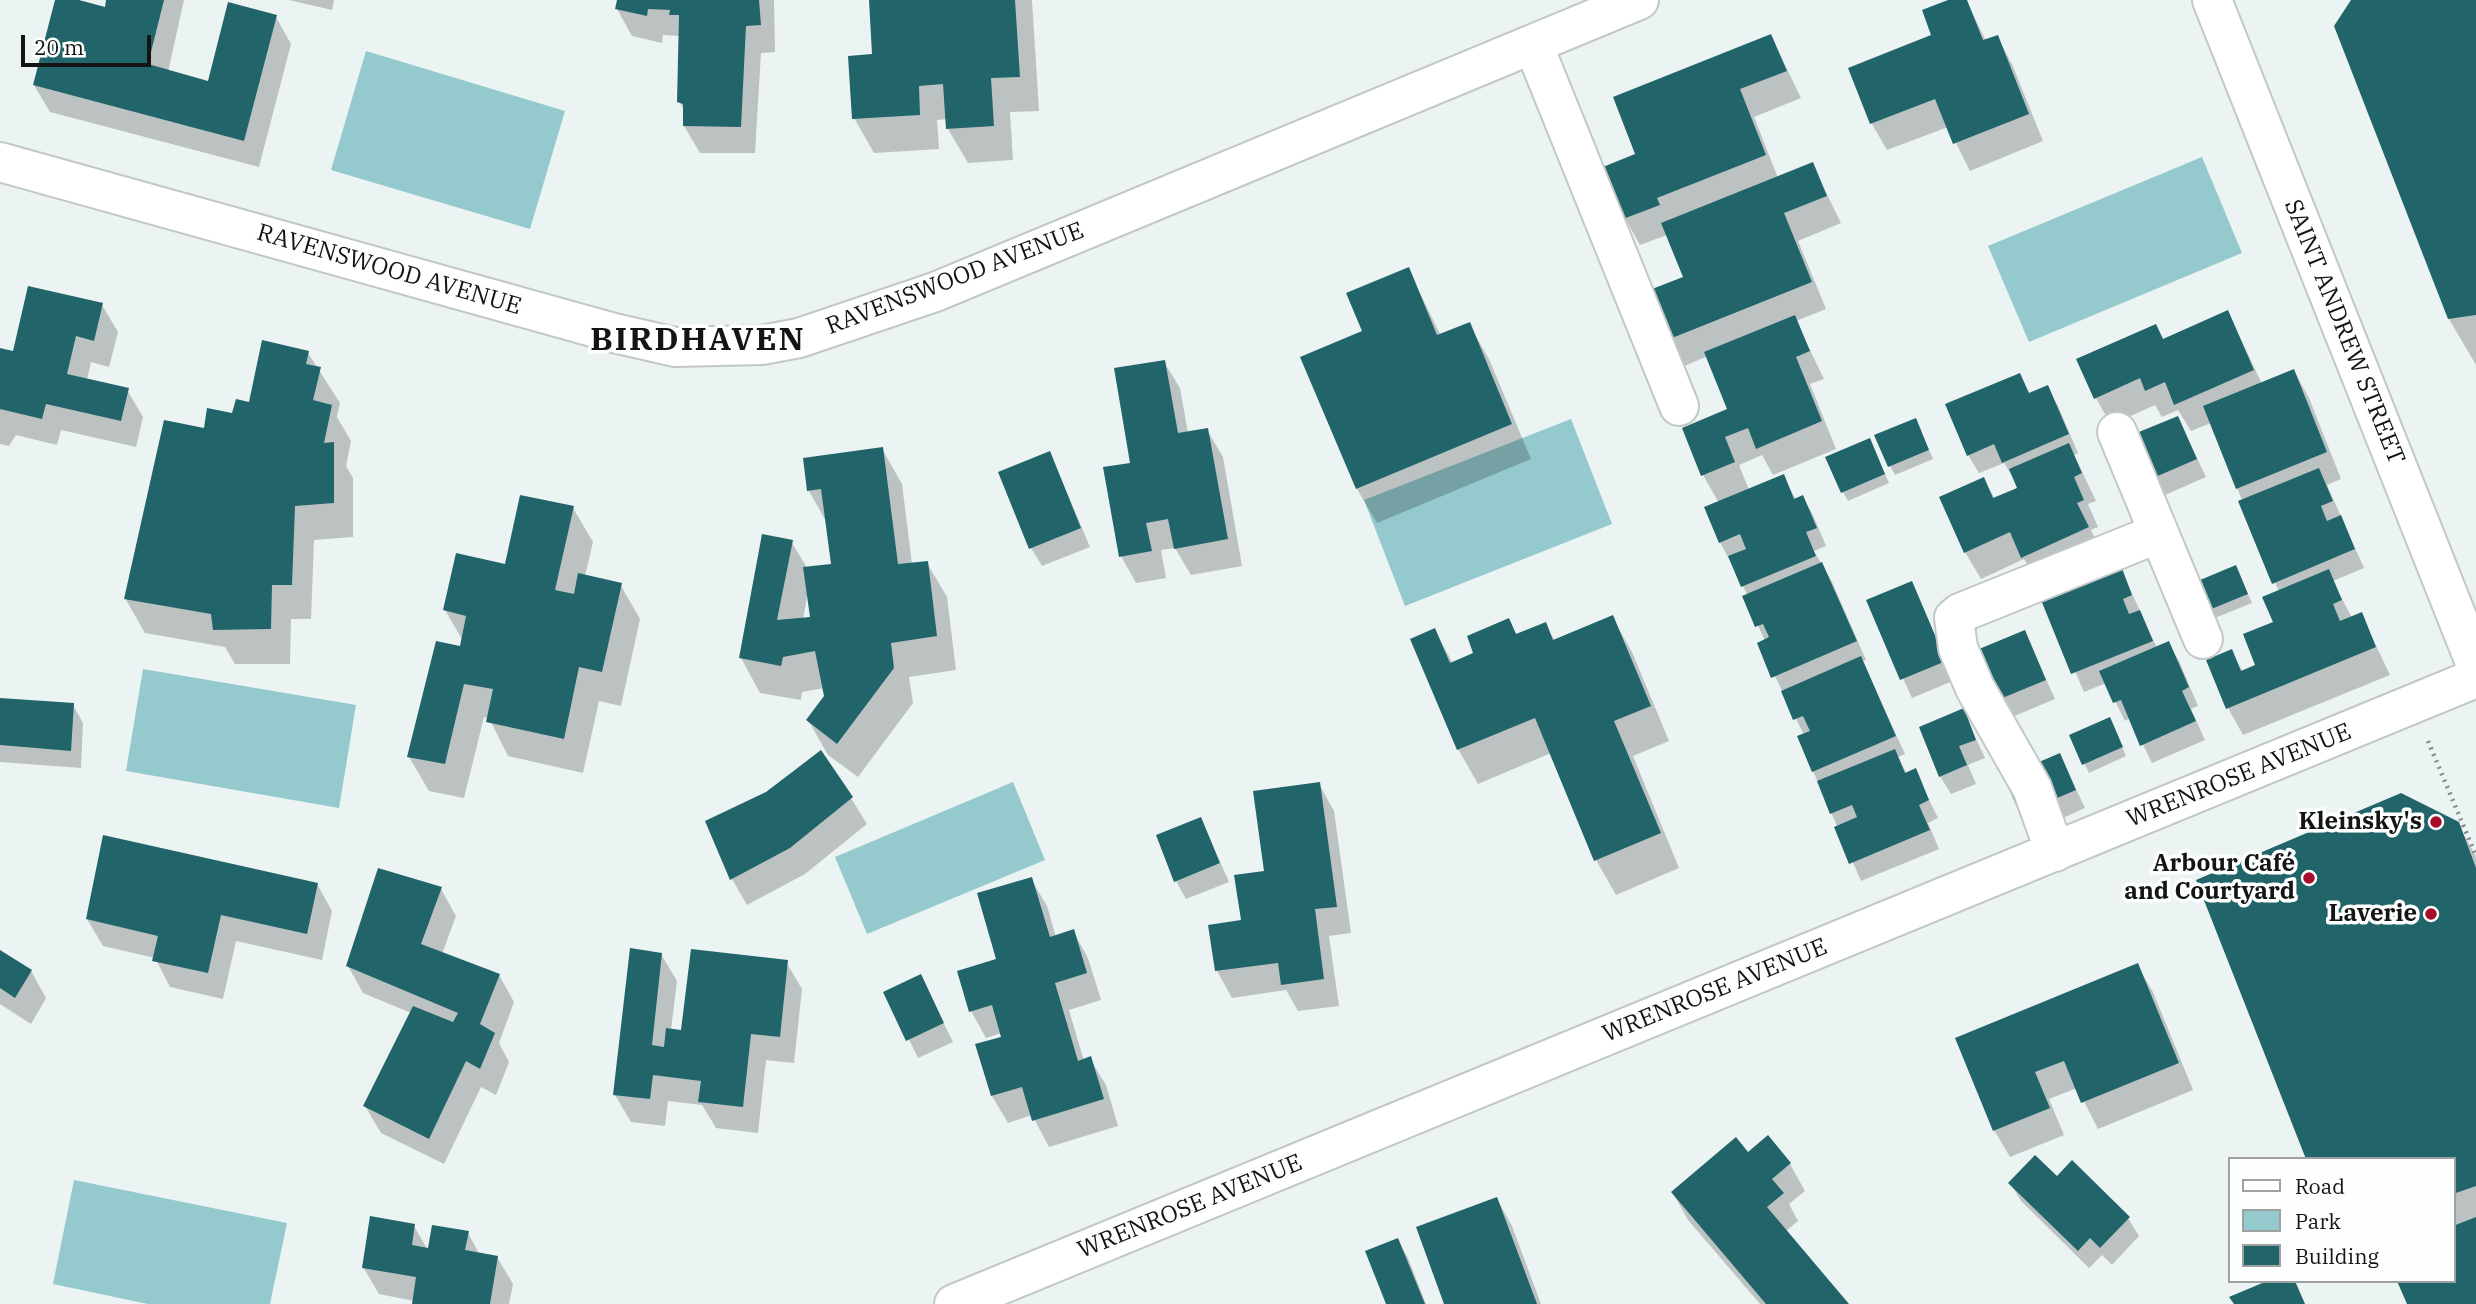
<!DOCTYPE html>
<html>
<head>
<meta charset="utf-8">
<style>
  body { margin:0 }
  #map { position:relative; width:2476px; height:1304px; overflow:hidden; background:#ecf3f3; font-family:"IBM Plex Serif",serif }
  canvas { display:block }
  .legend { position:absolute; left:2228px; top:1157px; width:228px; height:126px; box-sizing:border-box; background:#fdffff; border:2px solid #9fa1a1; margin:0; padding:9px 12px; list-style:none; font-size:21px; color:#131515 }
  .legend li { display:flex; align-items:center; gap:14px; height:35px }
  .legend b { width:35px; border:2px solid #9fa1a1 }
  .scale { position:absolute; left:21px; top:35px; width:130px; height:32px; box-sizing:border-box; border:4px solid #131515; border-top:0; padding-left:9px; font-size:21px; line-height:24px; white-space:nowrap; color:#131515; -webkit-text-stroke:5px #fdffff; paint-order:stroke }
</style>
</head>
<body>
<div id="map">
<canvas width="2476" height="1304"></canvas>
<ul class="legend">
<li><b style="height:9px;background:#fff"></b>Road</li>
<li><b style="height:19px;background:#94cacd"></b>Park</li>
<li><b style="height:19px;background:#216469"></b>Building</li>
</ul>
<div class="scale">20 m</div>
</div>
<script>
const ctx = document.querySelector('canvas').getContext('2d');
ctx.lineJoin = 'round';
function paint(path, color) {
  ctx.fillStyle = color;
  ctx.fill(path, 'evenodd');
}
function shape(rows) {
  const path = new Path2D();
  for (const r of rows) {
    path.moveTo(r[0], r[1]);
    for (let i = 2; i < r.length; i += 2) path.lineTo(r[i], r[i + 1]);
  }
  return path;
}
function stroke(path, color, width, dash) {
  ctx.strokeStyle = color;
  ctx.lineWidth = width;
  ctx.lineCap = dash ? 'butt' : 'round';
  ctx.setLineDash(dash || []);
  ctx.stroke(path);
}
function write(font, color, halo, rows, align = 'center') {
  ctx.font = font + ' "IBM Plex Serif",serif';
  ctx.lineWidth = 7;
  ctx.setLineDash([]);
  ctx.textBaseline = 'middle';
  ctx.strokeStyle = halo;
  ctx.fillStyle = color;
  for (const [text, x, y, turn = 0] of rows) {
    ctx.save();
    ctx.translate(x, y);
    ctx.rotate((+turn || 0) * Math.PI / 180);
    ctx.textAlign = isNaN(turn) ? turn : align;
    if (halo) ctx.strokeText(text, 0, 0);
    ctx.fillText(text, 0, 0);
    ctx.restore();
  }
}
paint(shape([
  [366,51,565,111,530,229,331,170],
  [2202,157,2242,253,2029,342,1988,246],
  [1571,419,1612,524,1405,606,1364,500],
  [143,669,356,705,339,808,126,771],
  [1013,782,1045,860,867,934,835,857],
  [74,1180,287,1223,270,1304,148,1304,53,1284]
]), '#94cacd');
paint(shape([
  [57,0,72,0,106,9,108,0,184,0,168,72,209,83,276,17,291,44,259,167,50,112,34,85],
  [289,0,334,0,332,10],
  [619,0,774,0,775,52,761,53,755,153,700,153,684,126,685,112,679,101,680,36,663,35,662,43,632,36,617,9],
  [871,0,1032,0,1039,111,1010,112,1013,160,968,163,948,129,947,119,937,120,939,149,874,153,854,118,874,56],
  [1952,0,1966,0,1986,41,1997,37,2012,64,2043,141,1970,171,1948,127,1887,150,1872,124,1851,69,1934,36],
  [2353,0,2476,0,2476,365,2449,319],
  [1771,36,1801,98,1754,117,1778,178,1812,164,1841,223,1798,241,1826,309,1796,321,1824,379,1810,384,1836,449,1773,475,1762,455,1739,465,1749,490,1783,476,1796,500,1803,497,1813,515,1826,546,1814,551,1832,582,1866,660,1862,661,1905,754,1898,757,1907,774,1915,771,1938,818,1928,823,1939,849,1861,881,1813,771,1804,735,1759,644,1765,641,1745,597,1748,596,1720,542,1719,503,1703,475,1684,428,1730,410,1708,356,1684,366,1668,339,1685,278,1667,235,1640,245,1625,218,1605,168,1637,155],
  [1408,269,1441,336,1469,324,1489,359,1531,459,1377,523,1357,489,1302,358,1364,332],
  [102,305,118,332,109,367,91,362,87,380,127,390,143,417,136,447,61,430,57,445,16,435,9,446,0,444,0,349,14,353],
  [2228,312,2262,384,2294,371,2309,398,2341,479,2327,485,2364,568,2333,581,2352,618,2361,614,2390,675,2243,735,2228,708,2231,651,2243,672,2258,666,2275,623,2279,592,2211,423,2191,431,2178,410,2162,417,2155,405,2111,425,2096,398,2163,341],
  [308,353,340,403,337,417,351,441,346,466,353,478,353,537,314,540,311,619,291,619,290,664,235,664,225,647,145,633,125,598,206,430,250,404],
  [1164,362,1180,388,1188,433,1207,430,1223,457,1242,566,1191,575,1175,548,1161,550,1166,578,1136,583,1121,556,1132,464],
  [2019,376,2030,395,2047,388,2058,406,2078,453,2074,455,2096,501,2088,504,2098,527,2091,530,2103,555,2038,584,2024,559,1981,579,1965,552,1984,480,1995,499,2020,489,2004,463,1979,473,1968,455],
  [2178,418,2206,477,2165,495,2154,477],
  [1920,429,1933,459,1895,475,1890,466],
  [882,449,902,484,912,564,927,563,947,597,956,670,909,677,913,703,858,777,828,755,808,720,826,697,824,688,802,692,801,700,760,693,741,658,791,541,807,568,833,566,827,523,809,491],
  [808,592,812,618,803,619],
  [1874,449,1889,483,1848,501,1843,492],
  [1050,453,1090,547,1042,566,1031,548],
  [573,508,593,542,585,576,620,584,640,619,621,706,599,701,583,773,508,756,489,718,484,717,464,798,429,791,409,757,461,648,463,641,445,610,506,566],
  [2119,565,2157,648,2168,643,2179,661,2198,706,2191,709,2205,740,2152,763,2130,718,2125,721,2106,683,2084,692,2042,596],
  [2236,567,2252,603,2210,620,2195,584],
  [1911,583,1955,680,1912,698,1868,601],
  [1612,617,1632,652,1669,741,1633,756,1679,868,1616,895,1596,860,1551,753,1478,784,1458,749,1434,630,1453,663,1475,654,1508,620,1517,635,1545,624,1555,641],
  [2025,632,2055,699,2012,717,2002,699],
  [0,699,73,705,83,723,81,768,0,762],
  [1963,711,1985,758,1968,765,1976,784,1951,794,1940,776],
  [2114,728,2126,756,2089,773,2071,736],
  [2060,755,2085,808,2032,832],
  [1319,784,1334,811,1351,933,1329,936,1339,1006,1298,1011,1286,990,1232,998,1217,971,1266,873],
  [851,798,867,824,805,874,747,905,732,879],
  [1201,819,1229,882,1186,899,1176,881],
  [2457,823,2476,856,2476,1304,2408,1304,2453,1281],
  [1031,879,1047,906,1056,937,1073,931,1088,958,1101,1000,1069,1010,1084,1061,1090,1059,1106,1085,1118,1126,1049,1147,1032,1115,1008,1123,992,1096,977,1045,1004,1038,1002,1033,986,1038,971,1011,998,960],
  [317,884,332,911,322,960,236,941,223,999,170,987,155,958,103,946,87,919],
  [441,889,456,916,442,954,499,975,514,1002,499,1043,509,1062,496,1095,481,1087,444,1164,381,1133,365,1106,411,1013,363,993,348,966],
  [0,952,31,971,46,998,31,1024,0,1004],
  [661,954,677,981,671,1030,683,1032,786,962,802,989,794,1063,766,1060,758,1133,716,1128,702,1105,668,1101,665,1126,631,1122,615,1095],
  [2137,965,2153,992,2193,1090,2098,1129,2077,1088,2049,1099,2064,1135,2010,1157,1994,1130,1957,1039],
  [921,977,953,1042,918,1058,886,992],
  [1748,1155,1790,1164,1805,1191,1789,1204,1798,1221,1786,1231,1847,1304,1760,1304,1688,1220,1673,1193],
  [2057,1179,2128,1218,2139,1236,2112,1265,2102,1255,2089,1268,2021,1201,2010,1183],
  [1497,1199,1512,1226,1541,1304,1446,1304],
  [414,1226,429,1252,468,1233,480,1255,497,1257,513,1284,509,1304,414,1304,414,1301,379,1294,363,1267],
  [1398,1240,1408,1258,1426,1304,1387,1304]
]), '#0003');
paint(shape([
  [55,0,79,0,105,7,106,0,164,0,148,64,208,81,228,2,277,15,244,141,33,85],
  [617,0,759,0,761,25,746,26,741,127,683,126,683,104,677,102,679,15,669,15,670,10,648,9,647,16,615,9],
  [869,0,1015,0,1020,77,991,78,994,126,946,129,943,84,919,86,920,115,852,119,848,56,872,54],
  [1948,0,1967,0,1983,40,1998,35,2029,114,1953,144,1935,99,1870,124,1848,68,1931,35,1922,10],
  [2351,0,2476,0,2476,315,2448,319,2334,26],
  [1771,34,1787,71,1740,89,1766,155,1657,198,1660,205,1623,219,1603,167,1635,154,1613,97],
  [1813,162,1827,196,1784,213,1812,282,1667,340,1647,291,1683,277,1661,223],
  [1409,267,1437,335,1470,322,1512,424,1356,489,1300,357,1362,331,1346,293],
  [28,286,103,303,94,341,76,336,67,374,129,388,121,421,46,404,42,419,0,409,0,348,13,351],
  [2228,310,2254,370,2174,405,2165,382,2145,391,2140,378,2094,399,2076,359,2156,324,2163,339],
  [1795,315,1810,351,1796,357,1822,421,1756,449,1748,428,1725,437,1735,462,1701,476,1682,428,1727,409,1704,352],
  [262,340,309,351,306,364,321,367,313,400,332,405,324,443,334,442,334,503,295,506,292,585,272,585,271,629,213,630,211,614,124,599,164,420,204,428,207,408,232,413,236,399,249,402],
  [1165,360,1178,433,1208,428,1228,539,1174,549,1168,519,1146,523,1152,551,1119,557,1103,467,1130,463,1114,368],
  [2294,369,2327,452,2236,489,2203,406],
  [2020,373,2029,393,2048,385,2069,434,2002,463,1994,444,1967,456,1945,404],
  [2178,416,2197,459,2153,478,2134,434],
  [1916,418,1929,450,1888,467,1874,435],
  [1870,438,1885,474,1841,493,1825,457],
  [2069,443,2082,473,2074,477,2084,500,2077,503,2089,527,2021,558,2010,532,1964,553,1939,497,1984,477,1993,498,2017,488,2009,469],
  [883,447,898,564,928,561,937,636,891,643,894,668,837,744,806,720,824,696,815,651,783,657,781,666,739,658,762,534,793,540,777,620,810,617,803,567,831,564,821,489,807,491,803,458],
  [1050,451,1081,528,1029,549,998,472],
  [2319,468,2333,501,2321,506,2327,521,2341,515,2355,549,2272,584,2238,501],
  [1784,474,1794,499,1803,495,1817,528,1806,532,1816,556,1741,587,1728,556,1746,549,1740,534,1719,543,1704,507],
  [520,495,574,506,555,590,574,594,578,573,622,583,602,672,579,667,564,739,486,722,493,689,464,684,445,764,407,757,436,641,460,646,466,616,443,610,456,553,505,564],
  [1822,562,1857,641,1771,678,1757,643,1769,637,1763,624,1755,627,1742,596],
  [2120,563,2132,595,2123,599,2129,614,2140,610,2153,641,2071,674,2039,595],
  [2236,565,2248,594,2204,612,2193,583],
  [2329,569,2342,600,2333,604,2340,621,2362,612,2376,647,2226,709,2206,660,2232,649,2241,671,2255,665,2243,634,2273,622,2262,597],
  [1912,581,1946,661,1900,680,1866,600],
  [1613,615,1651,706,1614,721,1661,833,1594,861,1535,718,1457,750,1410,639,1435,628,1450,663,1473,653,1467,636,1509,618,1516,634,1546,622,1553,640],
  [2025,630,2046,680,2000,699,1979,649],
  [2169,641,2189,687,2182,691,2196,721,2140,746,2121,700,2113,703,2099,671],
  [1861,656,1896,736,1812,772,1797,736,1810,731,1803,716,1793,720,1781,691],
  [0,698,74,703,71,751,0,745],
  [1964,708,1976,740,1959,746,1967,765,1939,777,1919,727],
  [2110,717,2123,747,2082,765,2069,735],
  [1895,749,1905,773,1916,768,1929,800,1919,805,1930,830,1849,864,1834,827,1857,817,1852,805,1830,814,1817,781],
  [821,750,853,797,790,848,730,880,705,821,766,792],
  [2060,753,2076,790,2020,814,2004,777],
  [1320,782,1337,907,1315,909,1324,979,1281,985,1278,963,1215,971,1208,925,1241,920,1234,875,1264,871,1253,791],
  [2401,793,2459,822,2476,868,2476,1186,2453,1194,2453,1159,2306,1159,2196,880],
  [1201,817,1220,863,1174,882,1156,835],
  [103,835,318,883,307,934,221,915,208,973,152,961,158,936,86,919],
  [378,868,442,887,421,944,500,974,480,1024,495,1033,480,1069,466,1061,429,1139,363,1106,413,1006,453,1022,458,1013,346,966],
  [1032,877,1050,937,1074,929,1087,973,1055,983,1078,1061,1091,1056,1104,1099,1032,1121,1022,1087,991,1096,975,1044,1001,1037,992,1005,969,1012,957,971,996,959,977,893],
  [630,948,662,953,652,1045,664,1047,666,1028,681,1030,691,949,788,960,780,1037,751,1034,743,1107,698,1102,701,1081,653,1075,650,1099,613,1095],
  [0,950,32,970,15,998,0,988],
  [2138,963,2179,1063,2081,1103,2064,1061,2035,1072,2050,1108,1993,1131,1955,1038],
  [921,974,944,1023,906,1041,883,992],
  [1768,1135,1791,1163,1772,1179,1784,1193,1767,1207,1849,1304,1766,1304,1671,1192,1736,1137,1748,1152],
  [2035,1155,2057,1176,2072,1160,2130,1217,2100,1248,2090,1238,2078,1251,2008,1183],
  [1497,1197,1537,1304,1444,1304,1416,1227],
  [370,1216,415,1224,412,1245,428,1248,432,1225,469,1231,465,1250,498,1256,490,1304,412,1304,416,1277,362,1268],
  [2476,1217,2476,1304,2407,1304,2397,1281,2453,1281,2453,1226],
  [1398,1238,1425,1304,1386,1304,1365,1251],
  [2267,1281,2295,1281,2305,1304,2234,1304,2229,1297]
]), '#216469');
const minor = shape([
  [2212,0,2476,665],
  [1533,44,1679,406],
  [0,162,614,333,675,347,762,345,799,338,935,292,1639,0],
  [2117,432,2203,639],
  [2055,852,2032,788,1975,688,1958,648,1954,618,1960,613,2159,533],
  [954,1304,2476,678]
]);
stroke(minor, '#c2c8c8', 42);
stroke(shape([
  [2428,741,2476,856]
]), '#878b8b', 4.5, [2, 5]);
stroke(minor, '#fff', 38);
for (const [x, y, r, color] of [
  [2436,822,7,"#a70e29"],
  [2309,878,7,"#a70e29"],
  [2431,914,7,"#a70e29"]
]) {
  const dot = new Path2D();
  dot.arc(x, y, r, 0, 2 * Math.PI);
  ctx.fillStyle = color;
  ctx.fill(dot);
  stroke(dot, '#fdffff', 2.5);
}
write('24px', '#131515', '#fdffff', [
  ["RAVENSWOOD AVENUE",389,270,16],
  ["RAVENSWOOD AVENUE",955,279,-21],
  ["SAINT ANDREW STREET",2344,332,68],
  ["WRENROSE AVENUE",2239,776,-22],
  ["WRENROSE AVENUE",1715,991,-22],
  ["WRENROSE AVENUE",1190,1207,-22]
]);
write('bold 24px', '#131515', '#fdffff', [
  ["Kleinsky's",2422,822],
  ["Arbour Café",2295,864],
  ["and Courtyard",2295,892],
  ["Laverie",2417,914]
], 'right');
ctx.letterSpacing = '2px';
write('bold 32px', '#131515', '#fdffff', [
  ["BIRDHAVEN",698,341]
]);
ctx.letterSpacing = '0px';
</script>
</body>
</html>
